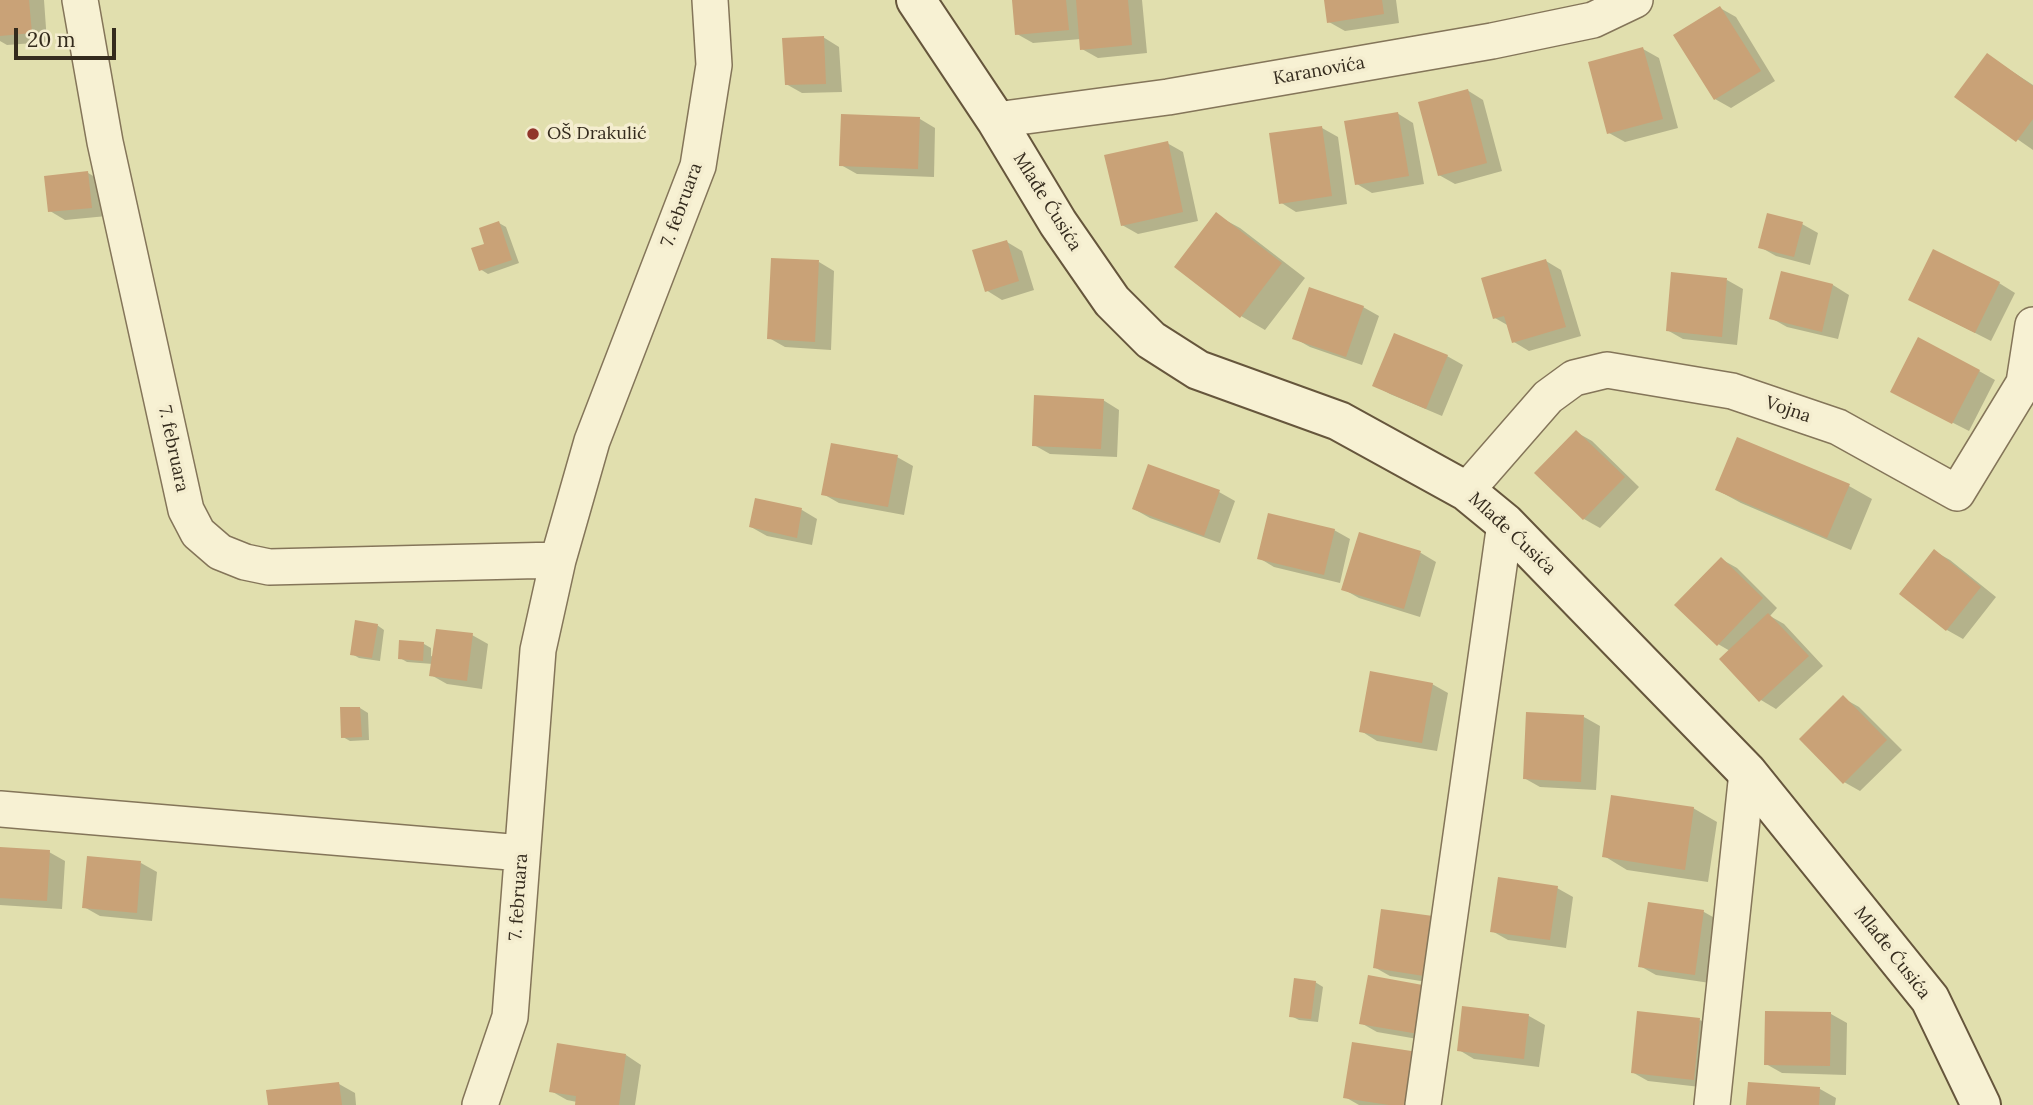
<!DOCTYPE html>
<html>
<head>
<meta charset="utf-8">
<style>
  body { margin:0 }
  #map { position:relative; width:2033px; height:1105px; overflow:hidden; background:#ece4c0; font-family:Lora,serif }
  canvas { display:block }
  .scale { position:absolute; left:14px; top:28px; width:102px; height:32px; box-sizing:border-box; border:4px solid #342b1d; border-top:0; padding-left:9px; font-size:21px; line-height:24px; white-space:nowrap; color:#342b1d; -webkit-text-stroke:5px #f4edcf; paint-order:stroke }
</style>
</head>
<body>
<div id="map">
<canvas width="2033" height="1105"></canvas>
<div class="scale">20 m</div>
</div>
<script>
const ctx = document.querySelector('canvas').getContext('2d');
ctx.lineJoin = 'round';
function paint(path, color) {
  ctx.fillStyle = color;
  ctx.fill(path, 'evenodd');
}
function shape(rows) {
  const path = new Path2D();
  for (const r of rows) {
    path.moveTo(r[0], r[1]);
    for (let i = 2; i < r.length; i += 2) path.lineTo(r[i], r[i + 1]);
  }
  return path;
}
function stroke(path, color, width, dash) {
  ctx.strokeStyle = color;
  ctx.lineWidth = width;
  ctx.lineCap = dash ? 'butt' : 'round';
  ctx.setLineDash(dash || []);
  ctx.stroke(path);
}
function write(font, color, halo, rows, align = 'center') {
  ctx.font = font + ' Lora,serif';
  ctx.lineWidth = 7;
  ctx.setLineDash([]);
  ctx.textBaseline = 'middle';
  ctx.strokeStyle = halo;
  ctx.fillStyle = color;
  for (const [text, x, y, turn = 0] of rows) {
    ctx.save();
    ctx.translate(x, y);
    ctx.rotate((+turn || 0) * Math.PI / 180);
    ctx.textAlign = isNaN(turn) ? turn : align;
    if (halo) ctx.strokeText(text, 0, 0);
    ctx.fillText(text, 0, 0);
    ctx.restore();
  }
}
paint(shape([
  [0,0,2033,0,2033,1105,0,1105]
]), '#e1dfae');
paint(shape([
  [0,0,44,0,47,42,7,45,0,41],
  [1013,0,1142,0,1147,53,1098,58,1082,49,1081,39,1033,43,1017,34],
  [1325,0,1396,0,1399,23,1345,31,1329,22],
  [1720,8,1736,17,1775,81,1731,108,1715,99],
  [823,37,839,47,842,92,802,93,786,84],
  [1643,49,1659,58,1678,128,1625,142,1609,133],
  [1987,55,2033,85,2033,150,1957,97],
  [1467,90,1483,100,1502,171,1455,184,1439,175],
  [1397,113,1413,123,1424,184,1372,193,1357,184],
  [920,119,935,128,934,177,857,174,841,165],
  [1322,128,1338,137,1347,204,1296,212,1280,202],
  [1167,143,1183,152,1198,221,1138,234,1122,225],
  [88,173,104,182,107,216,65,220,50,211],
  [1216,215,1240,228,1305,278,1265,330,1241,316,1177,267],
  [499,223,506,227,519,263,488,274,480,269,486,245],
  [1802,224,1818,233,1810,265,1776,256,1760,247],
  [1007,242,1022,251,1034,290,1002,300,986,290],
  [1546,261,1561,270,1581,336,1529,351,1514,342,1509,326,1495,318],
  [819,262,834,271,831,350,785,347,769,338],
  [1782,273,1833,285,1849,295,1838,339,1787,327,1771,318],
  [1727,280,1743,289,1737,345,1683,339,1667,330],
  [1999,283,2015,293,1991,341,1926,308],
  [1363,307,1379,316,1362,365,1310,347,1294,338],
  [1447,356,1463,365,1442,416,1390,394,1374,385],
  [1979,371,1995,380,1969,431,1908,400],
  [1103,400,1119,410,1117,457,1050,454,1034,445],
  [1576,432,1592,441,1639,487,1600,528,1584,519],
  [897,457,913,466,904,515,839,503,823,494],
  [1149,467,1219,492,1235,501,1220,543,1150,518,1134,509],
  [1849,486,1872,499,1851,550,1741,503,1717,490],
  [802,510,817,519,812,545,767,536,751,527],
  [1334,530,1350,539,1340,583,1274,567,1259,558],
  [1360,534,1421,553,1436,562,1420,617,1359,598,1343,589],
  [1934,551,1950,560,1996,597,1963,639,1947,630,1901,594],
  [1721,559,1737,568,1777,608,1770,616,1784,624,1823,666,1776,709,1761,700,1730,651,1718,644],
  [377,625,384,630,380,661,359,658,352,654],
  [472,635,488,644,482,689,447,684,431,675,433,664,407,662,400,658,424,644,431,648,431,656,434,657],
  [1432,684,1448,693,1437,751,1377,741,1361,731],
  [1843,698,1859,707,1902,750,1860,791,1844,782],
  [360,708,368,713,369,740,350,741,343,737],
  [1584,717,1600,726,1596,790,1540,787,1524,778],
  [1693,808,1717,822,1708,882,1627,870,1604,856],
  [0,848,49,852,65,861,62,909,0,905],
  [141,863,157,872,152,921,100,916,84,907],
  [1557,888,1573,897,1566,948,1508,940,1492,931],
  [1649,904,1704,912,1720,921,1710,983,1656,975,1640,966],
  [1432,918,1439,984,1390,976,1374,967],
  [1315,982,1323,987,1318,1022,1299,1020,1291,1016],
  [1427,988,1435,1042,1377,1032,1361,1023],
  [1464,1008,1529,1016,1545,1025,1539,1067,1474,1059,1459,1050],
  [1831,1014,1847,1023,1846,1075,1782,1073,1766,1064],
  [1700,1020,1715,1029,1709,1088,1648,1081,1632,1072],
  [626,1055,641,1065,635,1105,576,1105,577,1102,567,1100,551,1091],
  [339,1084,355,1093,356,1105,270,1105],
  [1820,1089,1836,1098,1835,1105,1748,1105],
  [1345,1097,1426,1105,1359,1105]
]), '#0003');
paint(shape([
  [0,0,29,0,32,33,0,36],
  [1012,0,1066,0,1069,30,1015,35],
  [1076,0,1128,0,1132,45,1080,50],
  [1324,0,1382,0,1384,14,1327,23],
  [1720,6,1761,71,1714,100,1673,35],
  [824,36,826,84,785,85,782,38],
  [1643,47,1663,119,1607,134,1588,62],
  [1987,53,2033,86,2033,119,2016,142,1954,97],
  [1468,89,1487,163,1438,176,1418,102],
  [1398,112,1409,176,1355,185,1344,121],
  [841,114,920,117,918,169,839,166],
  [1322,126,1332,196,1279,204,1269,133],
  [1168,141,1183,212,1121,226,1104,155],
  [88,171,92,208,48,212,44,176],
  [1216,212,1282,263,1240,318,1174,267],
  [1767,213,1803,222,1794,257,1758,248],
  [499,221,512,260,479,271,471,248,484,244,479,228],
  [1007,240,1019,281,985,292,972,250],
  [1933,249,2000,282,1975,333,1908,300],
  [771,258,819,260,815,342,767,339],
  [1546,259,1566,327,1512,343,1504,316,1493,319,1481,278],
  [1781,271,1833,284,1822,332,1769,319],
  [1671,272,1727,278,1722,337,1666,331],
  [1309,287,1364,306,1346,357,1292,339],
  [1394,333,1448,355,1426,409,1372,386],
  [1918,337,1980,370,1952,424,1890,392],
  [1034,395,1104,399,1101,449,1032,446],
  [1576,430,1625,477,1583,520,1534,473],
  [1737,437,1850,484,1827,538,1715,490],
  [831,443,898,455,888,507,821,495],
  [1148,464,1220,490,1204,536,1132,509],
  [755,498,802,508,797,538,749,527],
  [1268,513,1335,529,1324,575,1257,559],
  [1359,532,1421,551,1404,609,1341,590],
  [1934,549,1981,587,1946,631,1899,594],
  [1721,557,1763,598,1717,646,1674,605],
  [1768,613,1809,656,1759,702,1719,659],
  [355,620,378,624,372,658,350,655],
  [436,629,473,633,467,681,429,676],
  [399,640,424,642,423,661,398,659],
  [1370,671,1433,683,1422,743,1359,732],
  [1843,695,1887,740,1843,784,1799,739],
  [340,707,360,707,362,737,341,738],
  [1526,712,1584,715,1581,782,1523,779],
  [1611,795,1694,807,1685,870,1602,857],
  [0,847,50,850,47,901,0,898],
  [87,856,141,861,137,913,82,908],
  [1498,877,1558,886,1550,940,1490,932],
  [1648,902,1704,910,1695,975,1638,967],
  [1381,909,1433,916,1424,976,1373,968],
  [1368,975,1428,986,1419,1034,1359,1024],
  [1294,978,1316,981,1311,1019,1289,1017],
  [1462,1006,1529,1014,1524,1059,1457,1051],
  [1637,1011,1700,1018,1694,1080,1631,1073],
  [1765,1011,1831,1012,1830,1066,1764,1065],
  [1352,1042,1418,1052,1409,1105,1389,1105,1343,1098],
  [557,1043,626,1054,619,1105,575,1105,576,1096,549,1092],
  [339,1082,342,1105,268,1105,266,1090],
  [1748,1082,1820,1087,1819,1105,1746,1105]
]), '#c9a277');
const street = shape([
  [80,0,105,142,186,510,198,533,220,552,245,562,269,567,558,560],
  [996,120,1168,97,1492,41,1593,20,1635,0],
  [1466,491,1548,397,1574,378,1607,370,1732,391,1838,427,1957,493,2024,383,2033,325],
  [0,809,522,853],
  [480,1105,510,1017,538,650,558,560,592,441,698,166,714,65,710,0],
  [1423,1105,1505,523],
  [1712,1105,1747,772]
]);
const secondary = shape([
  [916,0,996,120,1058,223,1112,301,1151,340,1198,370,1339,421,1466,491,1505,523,1747,772,1930,999,1981,1105]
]);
stroke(street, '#847559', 38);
stroke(secondary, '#66563c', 42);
stroke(street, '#f7f1d3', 35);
stroke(secondary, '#f7f1d3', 38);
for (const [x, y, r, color] of [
  [533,134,7,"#91352b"]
]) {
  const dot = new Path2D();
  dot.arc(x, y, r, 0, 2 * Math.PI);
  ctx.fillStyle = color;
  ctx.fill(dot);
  stroke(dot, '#f4edcf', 2.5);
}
write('18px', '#342b1d', '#f4edcf', [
  ["Karanovića",1319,71,-10],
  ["Mlađe Ćusića",1047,202,58],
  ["7. februara",682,205,-70],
  ["Vojna",1788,410,19],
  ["7. februara",173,449,78],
  ["Mlađe Ćusića",1512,534,43],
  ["7. februara",519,897,-86],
  ["Mlađe Ćusića",1892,953,52]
]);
write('18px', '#342b1d', '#f4edcf', [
  ["OŠ Drakulić",547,134]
], 'left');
</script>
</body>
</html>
